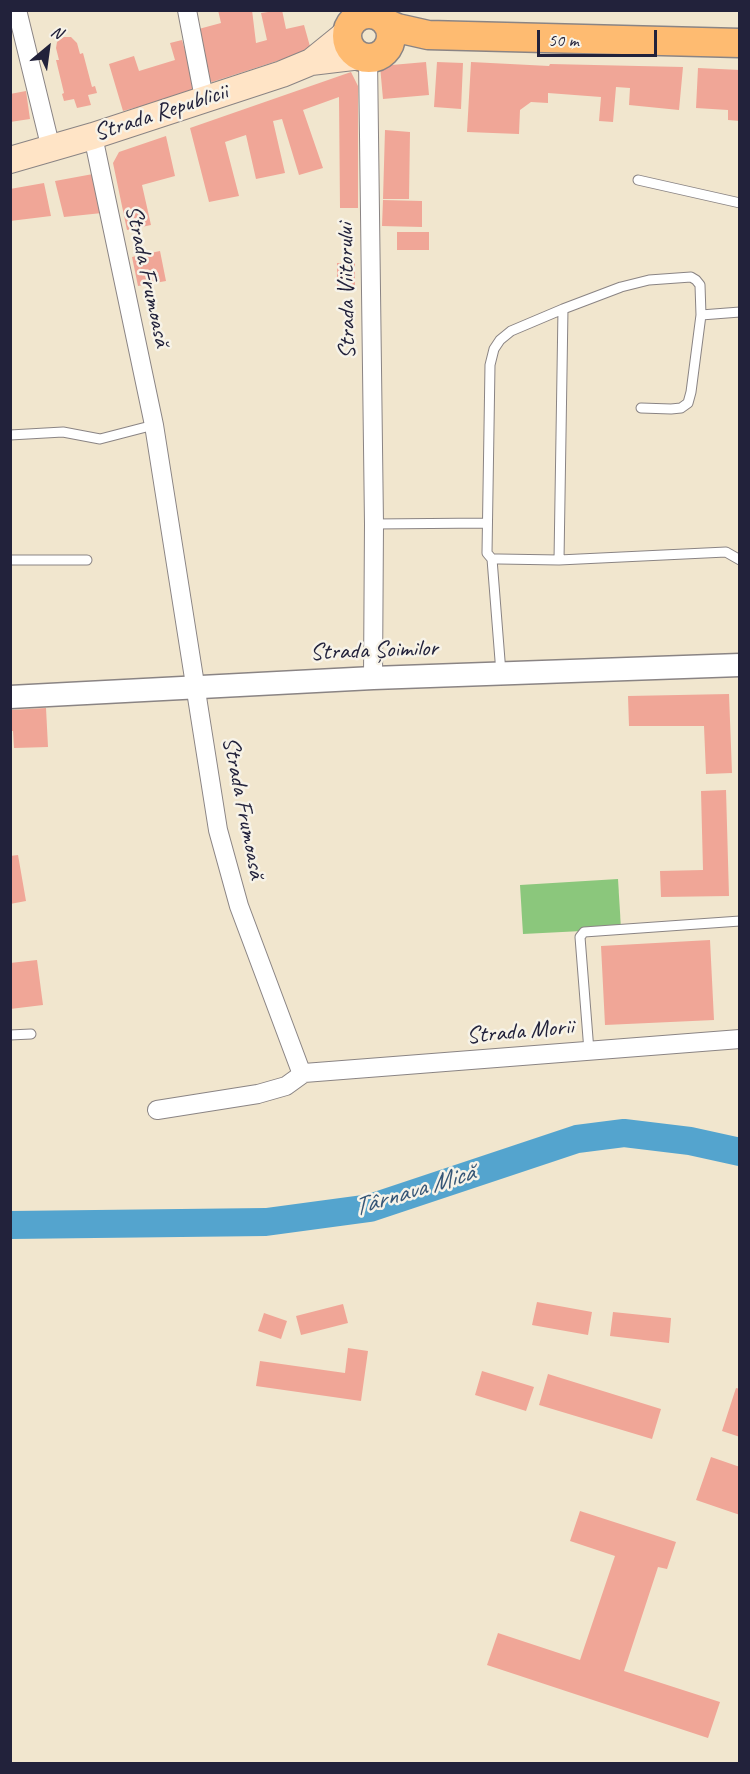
<!DOCTYPE html>
<html>
<head>
<meta charset="utf-8">
<style>
  body { margin:0 }
  #map { position:relative; width:750px; height:1774px; overflow:hidden; background:#f1e6ce; font-family:Caveat,sans-serif }
  canvas { display:block }
  .frame { position:absolute; inset:0; border:12px solid #22223b; pointer-events:none }
  .north { position:absolute; left:18px; top:18px; width:60px; height:60px; -webkit-text-stroke:4px #f7f3e8; paint-order:stroke; rotate:29deg; font-size:16px; font-weight:700; line-height:24px; text-align:center; color:#22223b }
  .north::after { content:''; display:block; margin:auto; width:21px; height:27px; background:#22223b; clip-path:polygon(50% 0,100% 100%,50% 72%,0 100%) }
  .scale { position:absolute; left:537px; top:30px; width:120px; height:27px; box-sizing:border-box; border:3px solid #22223b; border-top:0; padding-left:8px; font-size:18px; line-height:21px; white-space:nowrap; color:#22223b; -webkit-text-stroke:4px #f7f3e8; paint-order:stroke }
</style>
</head>
<body>
<div id="map">
<canvas width="750" height="1774"></canvas>
<div class="frame"></div>
<div class="north">N</div>
<div class="scale">50 m</div>
</div>
<script>
const ctx = document.querySelector('canvas').getContext('2d');
ctx.lineJoin = 'round';
function paint(path, color) {
  ctx.fillStyle = color;
  ctx.fill(path, 'evenodd');
}
function shape(rows) {
  const path = new Path2D();
  for (const r of rows) {
    if (r.length === 3) {
      path.moveTo(r[0] + r[2], r[1]);
      path.arc(r[0], r[1], r[2], 0, 2 * Math.PI);
      continue;
    }
    path.moveTo(r[0], r[1]);
    for (let i = 2; i < r.length; i += 2) path.lineTo(r[i], r[i + 1]);
  }
  return path;
}
function stroke(path, color, width, dash) {
  ctx.strokeStyle = color;
  ctx.lineWidth = width;
  ctx.lineCap = dash ? 'butt' : 'round';
  ctx.setLineDash(dash || []);
  ctx.stroke(path);
}
function write(font, color, halo, rows, align = 'center') {
  ctx.font = font + ' Caveat,sans-serif';
  ctx.lineWidth = 5;
  ctx.setLineDash([]);
  ctx.textBaseline = 'middle';
  ctx.strokeStyle = halo;
  ctx.fillStyle = color;
  for (const [text, x, y, turn = 0] of rows) {
    ctx.save();
    ctx.translate(x, y);
    ctx.rotate((+turn || 0) * Math.PI / 180);
    ctx.textAlign = isNaN(turn) ? turn : align;
    if (halo) ctx.strokeText(text, 0, 0);
    ctx.fillText(text, 0, 0);
    ctx.restore();
  }
}
paint(shape([
  [618,879,621,929,523,934,520,885]
]), '#8bc77c');
stroke(shape([
  [10,1225,266,1222,370,1208,577,1139,624,1133,690,1141,740,1152]
]), '#54a4ce', 28);
paint(shape([
  [218,10,252,10,256,43,267,40,261,13,282,10,286,29,304,25,311,50,212,82,205,78,195,30,221,23],
  [64,37,71,37,77,43,80,54,83,53,92,87,95,86,97,93,88,95,91,105,77,108,74,99,64,101,62,94,64,93,56,60,59,60,56,48,57,42],
  [182,40,197,91,123,111,109,64,134,56,139,71,175,60,170,43],
  [426,62,429,95,383,99,380,66],
  [437,62,463,63,461,109,434,107],
  [471,62,549,66,550,64,683,67,679,110,629,105,630,88,616,87,613,122,599,121,601,97,548,93,548,103,531,102,520,110,519,134,467,132],
  [698,68,740,70,740,121,728,120,728,110,696,108],
  [351,72,358,86,358,208,340,208,339,97,303,110,323,168,299,175,282,119,273,121,285,173,256,179,246,135,225,142,239,196,209,202,190,128],
  [26,91,30,119,10,122,10,94],
  [385,130,410,132,409,199,383,199],
  [166,136,175,176,142,185,151,225,127,230,113,163,119,152],
  [93,174,102,213,64,217,55,181],
  [44,183,51,216,10,221,10,189],
  [383,200,422,201,422,227,382,226],
  [397,232,429,232,429,250,397,250],
  [160,251,166,281,138,286,132,257],
  [337,263,355,263,355,292,337,292],
  [729,694,732,773,706,774,704,726,629,726,628,696],
  [46,708,48,747,14,748,13,731,10,731,10,710],
  [726,790,729,896,661,897,660,871,703,870,701,791],
  [18,855,26,901,10,904,10,856],
  [710,940,714,1020,605,1025,601,946],
  [37,960,43,1005,10,1009,10,963],
  [537,1302,592,1312,588,1335,532,1325],
  [343,1304,348,1323,301,1335,296,1316],
  [613,1312,671,1318,669,1343,610,1336],
  [264,1313,287,1321,281,1339,258,1331],
  [348,1348,368,1351,361,1401,256,1386,260,1361,345,1373],
  [482,1371,534,1387,526,1411,475,1395],
  [548,1374,661,1409,652,1439,539,1405],
  [736,1388,740,1389,740,1437,722,1431],
  [711,1457,740,1467,740,1515,696,1500],
  [580,1511,676,1542,667,1569,658,1567,624,1671,720,1702,708,1738,487,1665,498,1633,580,1660,615,1556,570,1541]
]), '#f0a697');
const service = shape([
  [638,180,740,203],
  [701,315,740,312],
  [641,408,671,409,681,408,688,403,691,392,701,315,700,285,696,280,691,277,649,280,621,287,563,309,511,331,500,340,494,349,490,365,487,553,492,559,499,559,559,560,726,552,740,560],
  [10,435,63,432,100,439,154,425],
  [374,524,487,523],
  [492,559,501,673],
  [10,560,87,560],
  [559,560,563,309],
  [10,1035,31,1034],
  [589,1051,580,937,584,932,740,921]
]);
const minor = shape([
  [17,10,51,149],
  [187,10,204,98],
  [368,58,374,524,373,678],
  [93,136,154,425,218,830,239,906,300,1069,304,1073],
  [304,1073,740,1039],
  [157,1110,258,1094,286,1086,304,1073]
]);
const tertiary = shape([
  [10,697,373,678,740,665]
]);
const secondary = shape([
  [311,62,348,32],
  [10,160,93,136,282,74,311,62,361,56]
]);
const primary = shape([
  [369,36,22],
  [388,24,397,28,428,35,740,43]
]);
stroke(service, '#8a8484', 11);
stroke(minor, '#8a8484', 20);
stroke(tertiary, '#8a8484', 25);
stroke(secondary, '#8a8484', 28);
stroke(primary, '#8a8484', 31);
stroke(service, '#fff', 9);
stroke(minor, '#fff', 18);
stroke(tertiary, '#fff', 22);
stroke(secondary, '#ffe4c6', 26);
stroke(primary, '#febb71', 28);
write('24px', '#22223b', '#f7f3e8', [
  ["Strada Republicii",161,113,-18],
  ["Strada Frumoasă",147,276,78],
  ["Strada Viitorului",347,291,-91],
  ["Strada Șoimilor",374,651,-2],
  ["Strada Frumoasă",243,808,79],
  ["Strada Morii",520,1032,-5]
]);
write('italic 26px', '#365676', '#f7f3e8', [
  ["Târnava Mică",414,1191,-17]
]);
</script>
</body>
</html>
